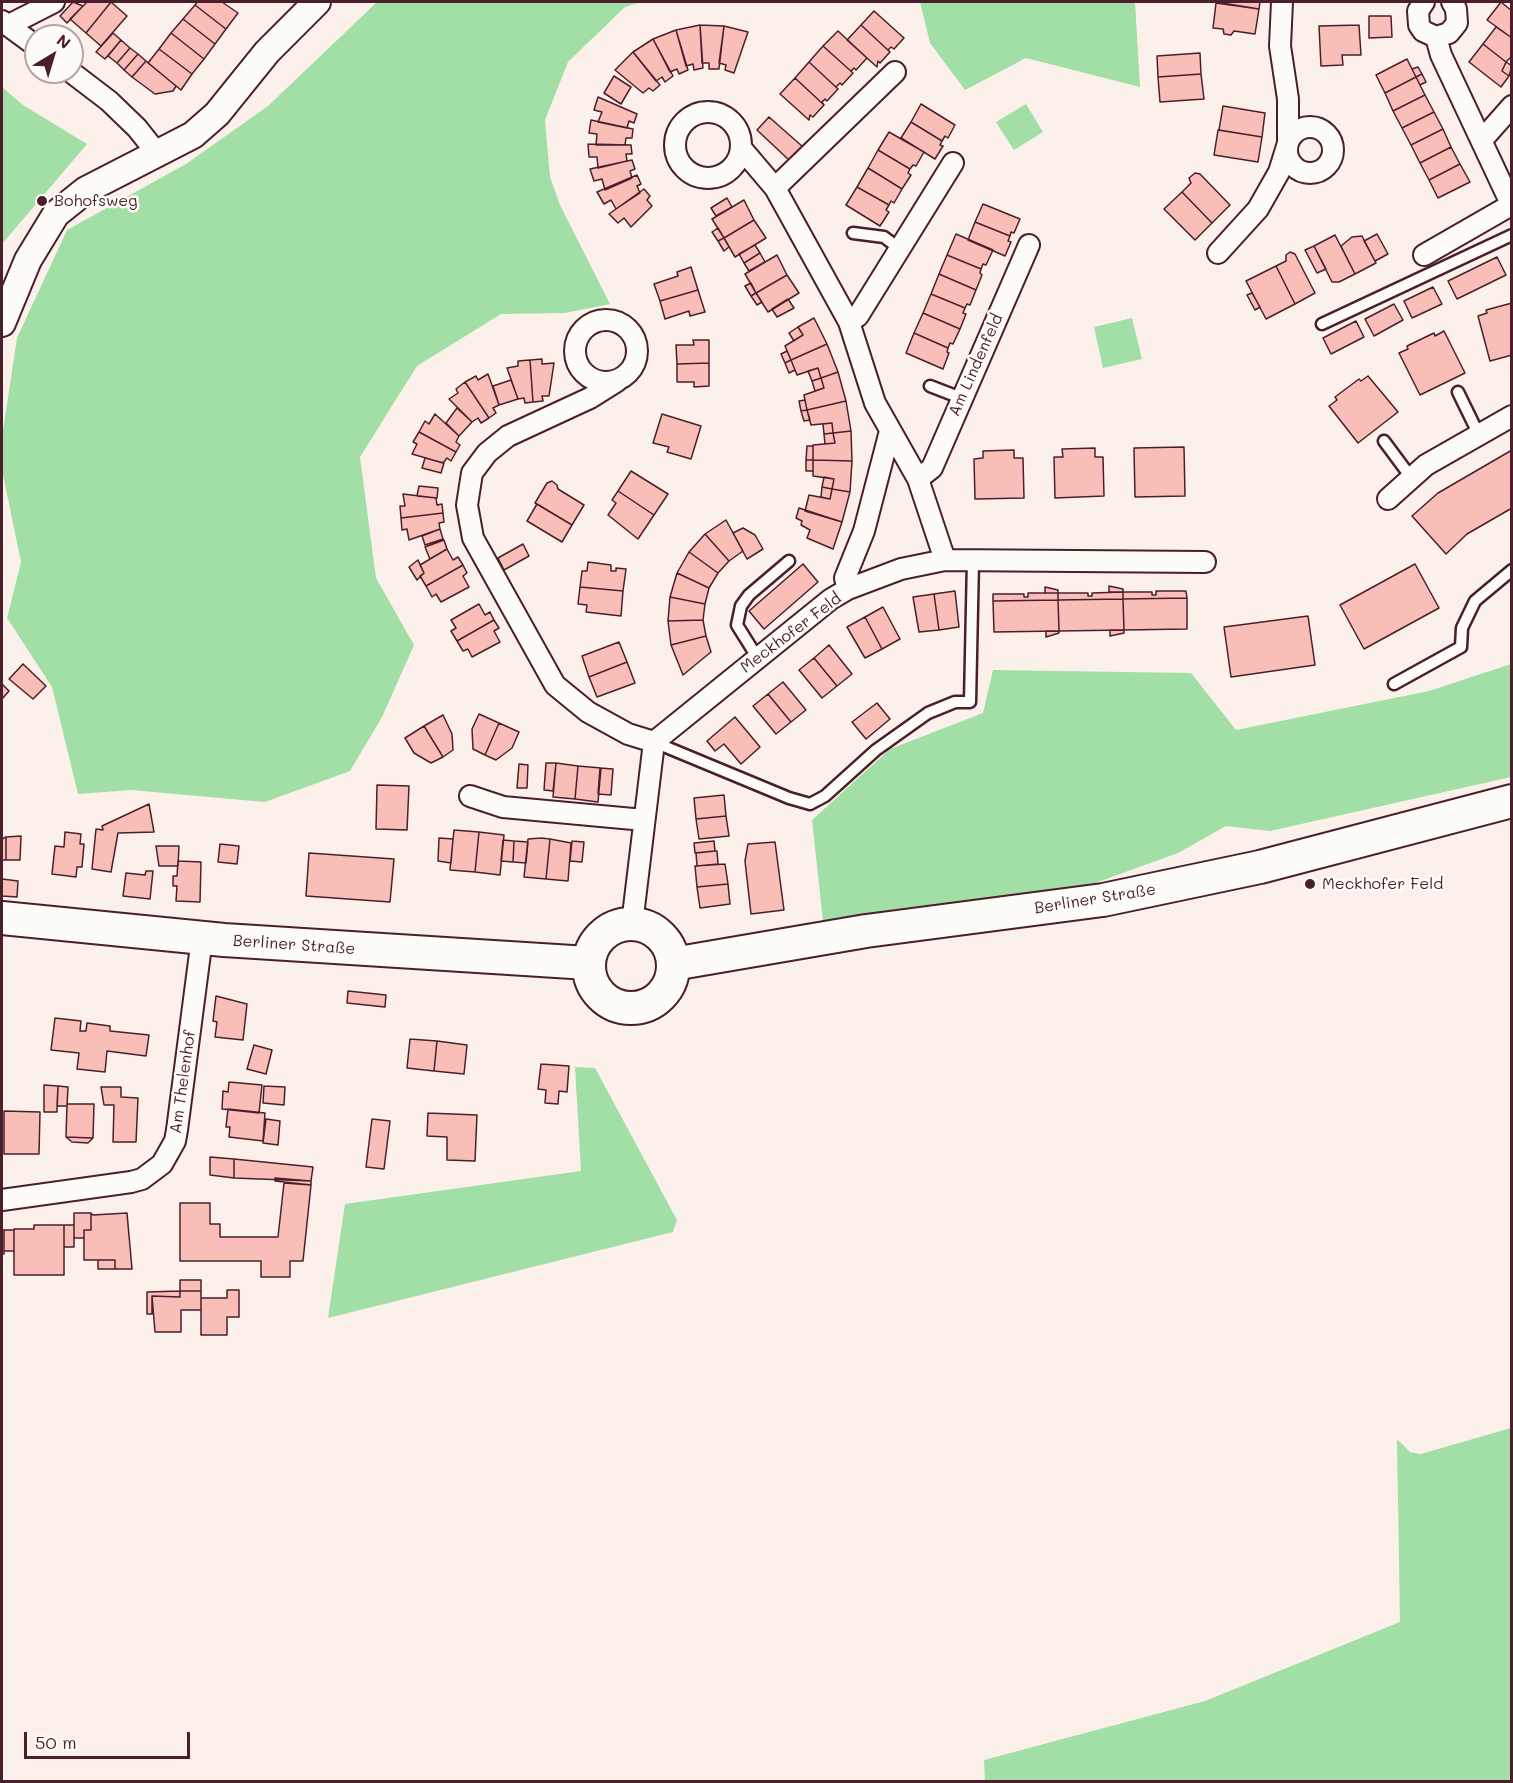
<!DOCTYPE html>
<html>
<head>
<meta charset="utf-8">
<style>
  body { margin:0 }
  #map { position:relative; width:1513px; height:1783px; overflow:hidden; background:#fcf0eb; font-family:Mali,sans-serif }
  canvas { display:block }
  .frame { position:absolute; inset:0; border:3px solid #4a1f2b; pointer-events:none }
  .north { position:absolute; left:24px; top:24px; width:60px; height:60px; box-sizing:border-box; background:#fdfcf7; border:2px solid #b5a4a5; border-radius:50%; rotate:38deg; font-size:16px; font-weight:700; line-height:24px; text-align:center; color:#4a1f2b }
  .north::after { content:''; display:block; margin:auto; width:21px; height:27px; background:#4a1f2b; clip-path:polygon(50% 0,100% 100%,50% 72%,0 100%) }
  .scale { position:absolute; left:24px; top:1732px; width:166px; height:27px; box-sizing:border-box; border:3px solid #4a1f2b; border-top:0; padding-left:8px; font-size:18px; line-height:21px; white-space:nowrap; color:#4a1f2b; -webkit-text-stroke:4px #fdfcf7; paint-order:stroke }
</style>
</head>
<body>
<div id="map">
<canvas width="1513" height="1783"></canvas>
<div class="frame"></div>
<div class="north">N</div>
<div class="scale">50 m</div>
</div>
<script>
const ctx = document.querySelector('canvas').getContext('2d');
ctx.lineJoin = 'round';
function paint(path, color) {
  ctx.fillStyle = color;
  ctx.fill(path, 'evenodd');
}
function shape(rows) {
  const path = new Path2D();
  for (const r of rows) {
    if (r.length === 3) {
      path.moveTo(r[0] + r[2], r[1]);
      path.arc(r[0], r[1], r[2], 0, 2 * Math.PI);
      continue;
    }
    path.moveTo(r[0], r[1]);
    for (let i = 2; i < r.length; i += 2) path.lineTo(r[i], r[i + 1]);
  }
  return path;
}
function stroke(path, color, width, dash) {
  ctx.strokeStyle = color;
  ctx.lineWidth = width;
  ctx.lineCap = dash ? 'butt' : 'round';
  ctx.setLineDash(dash || []);
  ctx.stroke(path);
}
function write(font, color, halo, rows, align = 'center') {
  ctx.font = font + ' Mali,sans-serif';
  ctx.lineWidth = 5;
  ctx.setLineDash([]);
  ctx.textBaseline = 'middle';
  ctx.strokeStyle = halo;
  ctx.fillStyle = color;
  for (const [text, x, y, turn = 0] of rows) {
    ctx.save();
    ctx.translate(x, y);
    ctx.rotate((+turn || 0) * Math.PI / 180);
    ctx.textAlign = isNaN(turn) ? turn : align;
    if (halo) ctx.strokeText(text, 0, 0);
    ctx.fillText(text, 0, 0);
    ctx.restore();
  }
}
paint(shape([
  [377,2,641,2,625,7,568,62,545,120,550,177,560,205,610,304,565,313,501,314,417,366,360,457,376,578,414,645,382,717,350,771,265,802,131,790,78,794,52,687,7,618,21,562,2,470,2,437,17,338,67,230,186,164,268,106],
  [920,2,1135,2,1140,87,1026,58,965,90,930,43],
  [2,87,23,105,87,144,2,244],
  [1026,104,1043,132,1014,150,996,122],
  [1132,318,1142,359,1103,368,1094,327],
  [1511,664,1511,777,1270,831,1226,826,1178,853,1084,887,823,921,812,820,890,749,983,713,993,670,1191,673,1236,730,1429,691],
  [575,1067,595,1068,677,1220,673,1232,328,1318,345,1204,581,1171],
  [1511,1428,1511,1781,985,1781,984,1760,1205,1701,1400,1622,1397,1439,1410,1452,1421,1454]
]), '#a2dfa6');
const building = shape([
  [73,2,83,6,67,23,60,16,73,2],
  [87,2,111,2,86,33,70,19,87,2],
  [111,2,127,16,101,46,86,33,111,2],
  [197,2,222,2,238,13,226,29,195,5,197,2],
  [1216,2,1260,2,1259,9,1216,2],
  [1501,2,1512,11,1512,38,1487,20,1501,2],
  [1216,3,1259,9,1255,34,1234,31,1231,35,1224,34,1223,29,1213,28,1216,3],
  [195,5,226,29,215,44,183,19,195,5],
  [874,11,904,38,894,49,891,47,888,50,890,52,861,25,874,11],
  [1369,16,1391,16,1392,37,1369,38,1369,16],
  [183,19,215,44,204,59,171,33,183,19],
  [700,25,703,68,694,70,693,64,686,66,676,30,700,25],
  [700,25,724,26,719,69,709,69,709,63,702,63,700,25],
  [861,25,890,52,880,63,878,61,877,67,847,40,861,25],
  [1359,25,1361,55,1342,55,1343,65,1321,66,1319,26,1359,25],
  [724,26,748,32,734,73,725,70,726,65,719,63,724,26],
  [1496,27,1512,38,1512,56,1506,62,1483,44,1496,27],
  [676,30,688,70,679,74,677,69,670,72,653,39,676,30],
  [838,31,867,58,856,70,854,68,851,71,853,73,823,46,838,31],
  [113,33,121,40,105,59,96,52,113,33],
  [171,33,204,59,192,74,159,49,171,33],
  [653,39,673,76,665,82,662,77,656,81,633,52,653,39],
  [121,40,130,48,117,63,108,56,121,40],
  [1483,44,1506,62,1502,71,1509,76,1501,87,1469,62,1483,44],
  [823,46,853,73,842,85,840,83,836,87,838,89,809,62,823,46],
  [130,48,138,54,124,70,117,63,130,48],
  [159,49,192,74,181,90,148,63,159,49],
  [633,52,660,85,653,91,649,88,643,93,615,70,633,52],
  [1200,53,1201,74,1158,77,1157,56,1200,53],
  [138,54,146,61,132,77,124,70,138,54],
  [1407,59,1416,77,1385,93,1376,75,1407,59],
  [146,61,176,86,173,91,155,94,132,77,146,61],
  [809,62,838,89,827,101,825,99,822,102,824,105,795,78,809,62],
  [1506,62,1512,66,1509,76,1502,71,1506,62],
  [1418,67,1422,74,1416,77,1412,69,1418,67],
  [1201,74,1204,99,1160,102,1158,77,1201,74],
  [1422,74,1426,82,1420,85,1416,77,1422,74],
  [614,76,631,87,621,104,604,93,614,76],
  [1416,77,1425,95,1393,111,1385,93,1416,77],
  [795,78,824,105,813,117,810,115,809,120,780,94,795,78],
  [1425,95,1434,112,1402,128,1393,111,1425,95],
  [598,97,637,114,634,123,629,121,627,128,598,122,602,112,594,110,598,97],
  [921,104,955,125,948,138,945,136,942,141,911,122,921,104],
  [1223,106,1265,113,1262,137,1219,130,1223,106],
  [1434,112,1443,129,1411,145,1402,128,1434,112],
  [769,117,803,147,790,161,757,130,769,117],
  [591,120,633,129,632,138,626,138,625,145,596,145,597,134,589,133,591,120],
  [911,122,942,141,940,145,943,146,935,159,901,138,911,122],
  [1443,129,1451,147,1420,163,1411,145,1443,129],
  [1218,130,1262,137,1258,162,1214,155,1218,130],
  [889,132,924,152,916,166,913,165,910,169,878,150,889,132],
  [588,144,631,145,632,154,626,154,627,161,598,168,597,157,589,157,588,144],
  [1451,147,1460,164,1429,180,1420,163,1451,147],
  [878,150,910,169,908,173,911,175,902,189,868,168,878,150],
  [632,160,635,169,630,171,632,178,605,190,602,179,594,181,590,169,632,160],
  [1460,164,1470,182,1438,198,1429,180,1460,164],
  [868,168,902,189,894,203,891,201,889,205,857,187,868,168],
  [1195,173,1200,174,1230,205,1212,223,1182,192,1191,183,1189,178,1195,173],
  [637,175,641,184,637,186,640,193,616,209,611,200,604,204,597,192,637,175],
  [857,187,889,205,886,210,889,212,880,226,846,205,857,187],
  [644,189,650,196,647,200,652,206,631,227,624,218,618,223,609,214,644,189],
  [1182,192,1212,223,1195,240,1164,209,1182,192],
  [727,198,732,207,716,216,711,208,727,198],
  [744,200,754,220,724,238,712,219,744,200],
  [983,204,1020,219,1014,233,1011,232,1010,236,975,222,983,204],
  [754,220,766,238,735,257,724,238,754,220],
  [975,222,1010,236,1008,241,1011,242,1005,256,968,240,975,222],
  [718,228,724,238,718,241,712,232,718,228],
  [956,234,993,250,986,265,983,264,981,269,947,255,956,234],
  [1377,234,1388,254,1375,261,1364,241,1377,234],
  [1335,235,1355,274,1339,282,1332,282,1314,246,1335,235],
  [1362,236,1376,263,1355,274,1341,246,1352,237,1362,236],
  [724,238,729,247,724,251,718,241,724,238],
  [755,245,760,253,744,263,739,254,755,245],
  [1314,246,1326,269,1317,273,1305,250,1314,246],
  [1290,252,1295,254,1315,293,1295,304,1276,266,1286,261,1286,255,1290,252],
  [760,253,765,262,749,271,744,263,760,253],
  [777,255,787,275,756,293,745,274,777,255],
  [947,255,981,269,980,273,982,275,976,290,939,274,947,255],
  [1497,257,1506,275,1457,299,1448,281,1497,257],
  [1276,266,1295,304,1266,319,1246,281,1276,266],
  [691,267,698,290,660,301,654,284,678,276,677,272,691,267],
  [939,274,976,290,970,305,967,304,965,308,931,294,939,274],
  [787,275,799,293,768,312,756,293,787,275],
  [751,283,756,293,751,296,745,286,751,283],
  [1433,287,1442,304,1412,318,1404,301,1433,287],
  [698,290,705,312,690,316,689,311,665,319,660,301,698,290],
  [756,293,762,302,757,305,751,296,756,293],
  [1252,293,1260,307,1255,310,1247,295,1252,293],
  [931,294,965,308,963,313,966,314,960,329,923,313,931,294],
  [788,299,794,308,777,317,772,309,788,299],
  [1512,303,1512,355,1490,361,1478,316,1487,313,1486,310,1512,303],
  [1394,304,1403,320,1374,336,1365,319,1394,304],
  [923,313,960,329,953,344,950,343,948,348,914,333,923,313],
  [814,318,827,344,791,360,785,346,803,335,798,327,814,318],
  [1356,321,1364,337,1331,354,1323,338,1356,321],
  [798,327,803,335,794,341,789,333,798,327],
  [1444,331,1465,373,1420,395,1399,353,1408,349,1407,346,1434,333,1435,336,1444,331],
  [914,333,948,348,947,352,949,353,943,369,906,353,914,333],
  [693,340,709,340,709,363,677,364,676,345,694,345,693,340],
  [827,344,838,372,821,378,818,368,797,375,791,360,827,344],
  [787,351,791,360,785,363,781,354,787,351],
  [542,359,542,364,554,363,549,396,542,396,543,401,533,402,530,360,542,359],
  [530,360,533,402,525,403,524,398,518,399,507,368,518,366,518,361,530,360],
  [791,360,795,370,789,373,785,363,791,360],
  [709,363,709,386,694,387,694,382,677,382,677,364,709,363],
  [818,368,821,378,812,381,808,371,818,368],
  [838,372,846,401,807,410,804,395,824,388,821,378,838,372],
  [488,374,499,405,493,408,496,413,489,418,465,382,476,376,478,380,488,374],
  [1368,376,1398,412,1358,443,1329,406,1337,400,1335,397,1359,379,1361,381,1368,376],
  [821,378,824,388,815,391,812,381,821,378],
  [511,380,518,399,499,405,493,386,511,380],
  [465,382,489,418,481,423,478,418,472,422,449,399,458,393,456,389,465,382],
  [805,400,807,410,801,411,799,401,805,400],
  [846,401,851,431,833,433,832,423,811,425,807,410,846,401],
  [457,408,472,422,459,436,446,423,457,408],
  [807,410,810,420,804,421,801,411,807,410],
  [435,414,459,436,456,442,460,445,456,452,419,432,425,421,429,424,435,414],
  [662,414,701,426,691,459,667,452,669,447,653,443,662,414],
  [832,423,833,433,824,434,823,424,832,423],
  [851,431,852,461,813,460,813,445,835,443,833,433,851,431],
  [419,432,456,452,451,461,447,458,443,463,412,454,417,444,413,442,419,432],
  [833,433,835,443,825,444,824,434,833,433],
  [807,446,813,446,813,460,806,460,807,446],
  [1184,447,1185,496,1135,497,1134,448,1184,447],
  [1095,448,1095,457,1103,457,1104,496,1055,498,1054,457,1063,457,1062,449,1095,448],
  [1014,450,1014,458,1023,458,1024,498,975,499,974,459,983,458,983,451,1014,450],
  [1512,450,1512,508,1467,534,1446,554,1412,516,1438,493,1512,450],
  [425,458,444,463,441,473,422,468,425,458],
  [806,460,813,460,813,471,806,471,806,460],
  [813,460,852,461,850,492,832,489,834,479,813,476,813,460],
  [631,471,668,494,654,515,618,491,631,471],
  [824,477,834,479,832,489,822,487,824,477],
  [552,481,557,485,558,489,584,505,572,525,535,503,547,483,552,481],
  [419,486,438,488,437,498,417,496,419,486],
  [822,487,832,489,830,499,821,497,822,487],
  [832,489,850,492,842,522,805,511,809,495,830,499,832,489],
  [618,491,654,515,638,539,608,515,616,503,612,500,618,491],
  [403,494,436,498,437,505,442,504,443,513,401,518,400,506,405,506,403,494],
  [537,504,572,525,562,542,527,521,537,504],
  [799,508,842,522,833,549,807,538,810,530,801,525,802,521,796,518,799,508],
  [443,513,444,522,439,523,440,529,409,540,407,529,402,530,401,518,443,513],
  [726,520,743,551,729,561,705,534,726,520],
  [743,528,755,535,763,549,747,559,733,533,743,528],
  [440,529,443,539,425,545,422,536,440,529],
  [705,534,729,561,718,573,689,552,705,534],
  [444,540,447,549,430,559,425,547,444,540],
  [523,544,529,556,504,570,498,558,523,544],
  [447,549,453,560,458,557,463,565,426,586,420,576,424,573,420,565,447,549],
  [689,552,718,573,709,588,677,573,689,552],
  [418,560,424,573,417,580,409,567,418,560],
  [588,562,611,565,611,571,616,571,616,568,626,569,623,591,580,587,582,571,587,571,588,562],
  [803,564,818,582,764,629,749,611,803,564],
  [1415,564,1439,608,1364,649,1340,605,1415,564],
  [463,565,467,573,463,576,469,587,441,602,436,594,432,597,426,586,463,565],
  [677,573,709,588,705,604,670,597,677,573],
  [1109,586,1123,589,1123,592,1109,592,1109,586],
  [580,587,623,591,621,616,586,612,587,605,578,604,580,587],
  [1045,587,1058,590,1058,593,1045,593,1045,587],
  [955,591,959,627,939,630,934,594,955,591],
  [1156,591,1186,591,1187,598,1123,599,1123,592,1152,592,1152,595,1156,595,1156,591],
  [1123,592,1123,599,1058,600,1058,593,1088,593,1088,596,1092,596,1092,593,1123,592],
  [1028,593,1058,593,1058,600,993,601,993,594,1024,594,1024,597,1028,597,1028,593],
  [934,594,939,630,919,632,913,597,934,594],
  [670,597,705,604,703,620,668,621,670,597],
  [1187,598,1187,629,1124,630,1123,599,1187,598],
  [1123,599,1124,630,1059,631,1058,600,1123,599],
  [1058,600,1059,631,994,632,993,601,1058,600],
  [479,604,485,615,490,612,494,620,457,641,451,631,456,628,451,620,479,604],
  [883,607,900,639,882,649,865,617,883,607],
  [1308,616,1315,665,1231,677,1224,627,1308,616],
  [865,617,882,649,865,658,847,627,865,617],
  [494,620,499,628,494,631,500,642,472,657,468,649,463,651,457,641,494,620],
  [703,620,706,636,671,645,668,621,703,620],
  [1110,630,1124,630,1124,633,1110,636,1110,630],
  [1046,631,1059,631,1059,633,1046,637,1046,631],
  [706,636,711,652,683,675,671,645,706,636],
  [619,642,627,662,589,677,582,656,619,642],
  [829,645,852,674,837,686,814,658,829,645],
  [814,658,837,686,822,698,799,670,814,658],
  [627,662,635,683,597,697,589,677,627,662],
  [23,664,46,686,33,699,9,679,23,664],
  [783,682,806,710,791,722,768,694,783,682],
  [2,684,9,691,2,699,2,684],
  [768,694,791,722,776,734,753,706,768,694],
  [877,703,890,719,866,739,852,722,877,703],
  [479,714,499,723,485,755,473,749,472,729,479,714],
  [443,715,452,734,453,750,443,757,424,726,443,715],
  [735,717,760,747,741,764,724,744,715,751,707,741,735,717],
  [499,723,519,732,512,748,496,760,485,755,499,723],
  [424,726,443,757,431,763,414,753,405,738,424,726],
  [546,763,556,763,553,791,544,790,546,763],
  [556,763,578,766,575,799,553,797,556,763],
  [519,764,528,765,527,788,517,788,519,764],
  [578,766,601,768,598,802,575,799,578,766],
  [600,768,613,769,611,795,598,794,600,768],
  [377,785,409,786,407,830,376,829,377,785],
  [724,795,726,816,696,819,694,798,724,795],
  [149,804,154,832,118,833,111,872,92,869,96,829,103,830,102,826,149,804],
  [726,816,729,836,699,839,696,819,726,816],
  [454,830,479,832,475,872,450,870,454,830],
  [65,832,81,834,80,844,84,844,82,867,77,867,76,877,52,874,55,846,64,847,65,832],
  [479,832,504,835,500,875,475,872,479,832],
  [21,836,20,860,6,860,6,837,21,836],
  [6,837,6,860,2,860,2,839,6,837],
  [439,838,453,839,451,863,438,861,439,838],
  [541,838,550,839,546,879,524,877,528,839,541,838],
  [550,839,571,843,568,881,546,879,550,839],
  [503,840,514,841,513,862,501,861,503,840],
  [514,841,528,842,526,863,513,862,514,841],
  [572,841,584,842,582,862,570,861,572,841],
  [714,841,715,851,695,853,694,843,714,841],
  [775,842,784,910,751,914,745,861,748,844,775,842],
  [220,844,239,846,237,864,218,862,220,844],
  [156,846,179,846,178,866,159,866,156,846],
  [715,851,717,851,718,864,697,866,696,853,715,851],
  [309,853,394,859,390,902,306,896,309,853],
  [178,861,201,862,200,902,176,901,177,886,173,886,173,876,177,876,178,861],
  [725,864,728,884,697,887,695,866,725,864],
  [146,871,153,871,150,899,123,896,126,873,145,875,146,871],
  [2,879,18,881,17,897,2,896,2,879],
  [728,884,730,904,700,908,697,887,728,884],
  [348,991,386,995,385,1007,347,1003,348,991],
  [216,996,247,1004,243,1040,215,1037,217,1022,213,1021,216,996],
  [55,1018,81,1021,80,1031,86,1031,87,1023,110,1026,110,1031,149,1035,146,1056,107,1051,105,1072,77,1069,79,1053,51,1050,55,1018],
  [410,1039,437,1041,434,1071,407,1068,410,1039],
  [437,1041,467,1045,464,1074,434,1071,437,1041],
  [254,1045,272,1050,266,1074,247,1069,254,1045],
  [541,1064,569,1066,567,1092,559,1091,558,1104,545,1103,546,1090,538,1089,541,1064],
  [229,1082,262,1085,259,1113,222,1109,223,1091,228,1092,229,1082],
  [44,1085,58,1086,57,1112,44,1112,44,1085],
  [58,1086,68,1087,67,1106,57,1106,58,1086],
  [264,1086,285,1087,284,1105,263,1103,264,1086],
  [101,1087,121,1087,121,1097,138,1098,136,1142,113,1142,114,1105,104,1105,101,1087],
  [67,1104,94,1104,93,1138,66,1137,67,1104],
  [228,1109,265,1113,263,1141,229,1137,230,1127,226,1127,228,1109],
  [4,1111,40,1112,39,1154,4,1154,4,1111],
  [428,1113,477,1115,475,1161,447,1160,447,1137,427,1136,428,1113],
  [266,1119,280,1121,278,1145,263,1143,266,1119],
  [372,1119,390,1121,384,1169,366,1167,372,1119],
  [66,1137,93,1138,88,1143,72,1142,66,1137],
  [210,1157,234,1159,234,1178,210,1175,210,1157],
  [234,1159,313,1167,311,1181,234,1178,234,1159],
  [275,1178,311,1181,311,1185,275,1181,275,1178],
  [284,1183,311,1185,303,1261,290,1261,290,1277,261,1277,261,1261,180,1261,180,1203,210,1203,210,1224,220,1224,220,1237,278,1237,284,1183],
  [74,1213,91,1213,91,1230,84,1230,84,1238,74,1238,74,1213],
  [91,1213,93,1215,127,1213,132,1269,115,1269,115,1260,84,1260,84,1230,91,1230,91,1213],
  [34,1225,64,1225,64,1275,14,1275,14,1229,34,1229,34,1225],
  [64,1225,74,1225,74,1247,64,1247,64,1225],
  [2,1230,4,1230,4,1254,2,1254,2,1230],
  [4,1230,14,1230,14,1251,4,1251,4,1230],
  [98,1260,115,1260,115,1269,98,1269,98,1260],
  [180,1280,201,1280,201,1291,180,1291,180,1280],
  [227,1290,239,1290,239,1317,227,1317,227,1335,201,1335,201,1298,227,1298,227,1290],
  [180,1291,180,1297,152,1296,152,1314,147,1314,147,1292,180,1291],
  [180,1291,201,1291,201,1310,181,1310,181,1332,155,1332,152,1296,180,1297,180,1291]
]);
paint(building, '#fabeb9');
stroke(building, '#4a1f2b', 1.5);
const service = shape([
  [853,233,884,237,900,249],
  [1322,324,1512,235],
  [930,386,961,398],
  [1458,392,1478,433],
  [1384,441,1410,476],
  [757,657,737,625,741,606,749,595,789,561],
  [1394,684,1461,647,1462,628,1475,601,1512,570],
  [654,742,789,798,810,804,825,796,876,750,928,713,955,702,970,702,973,560]
]);
const minor = shape([
  [1424,2,1418,11,1419,25,1423,31,1436,37,1449,33,1457,23,1456,9,1452,2],
  [2,21,36,46],
  [9,25,54,2],
  [1436,37,1441,55,1512,206],
  [71,72,109,101,137,128,156,152],
  [708,145,33],
  [1310,150,23],
  [1482,140,1512,106],
  [741,148,775,188,849,322,875,403,918,479,945,560],
  [775,188,895,72],
  [1218,253,1258,209,1279,172,1288,143,1288,99,1280,46,1282,2],
  [1424,255,1511,205],
  [606,351,31],
  [849,322,858,316,953,163],
  [617,381,590,398,508,436,487,453,472,473,467,505,473,538,555,685,588,712,628,734,654,742],
  [918,479,932,468,1029,245],
  [1388,499,1426,465,1512,416],
  [848,589,845,578,864,531,890,431],
  [470,796,503,807,644,820],
  [632,924,654,742,831,599,848,589,901,569,945,560,1205,562],
  [2,1200,131,1182,142,1179,162,1164,175,1141,177,1130,202,938]
]);
const tertiary = shape([
  [2,323,28,260,56,214,86,190,193,135,217,114,267,52,317,2]
]);
const primary = shape([
  [2,918,224,940,588,963],
  [631,966,42],
  [673,964,866,931,1103,900,1260,867,1512,801]
]);
stroke(service, '#4a1f2b', 15);
stroke(minor, '#4a1f2b', 24);
stroke(tertiary, '#4a1f2b', 30);
stroke(primary, '#4a1f2b', 36);
stroke(service, '#fdfcf7', 10);
stroke(minor, '#fdfcf7', 20);
stroke(tertiary, '#fdfcf7', 26);
stroke(primary, '#fdfcf7', 32);
for (const [x, y, r, color] of [
  [42,201,6,"#4a1f2b"],
  [1310,884,6,"#4a1f2b"]
]) {
  const dot = new Path2D();
  dot.arc(x, y, r, 0, 2 * Math.PI);
  ctx.fillStyle = color;
  ctx.fill(dot);
  stroke(dot, '#fdfcf7', 2);
}
write('16px', '#4a1f2b', '#fdfcf7', [
  ["Bohofsweg",54,201],
  ["Meckhofer Feld",1322,884]
], 'left');
write('16px', '#4a1f2b', '#fdfcf7', [
  ["Am Lindenfeld",976,365,-66],
  ["Meckhofer Feld",791,633,-37],
  ["Berliner Straße",1095,899,-9],
  ["Berliner Straße",294,945,4],
  ["Am Thelenhof",183,1082,-82]
]);
</script>
</body>
</html>
